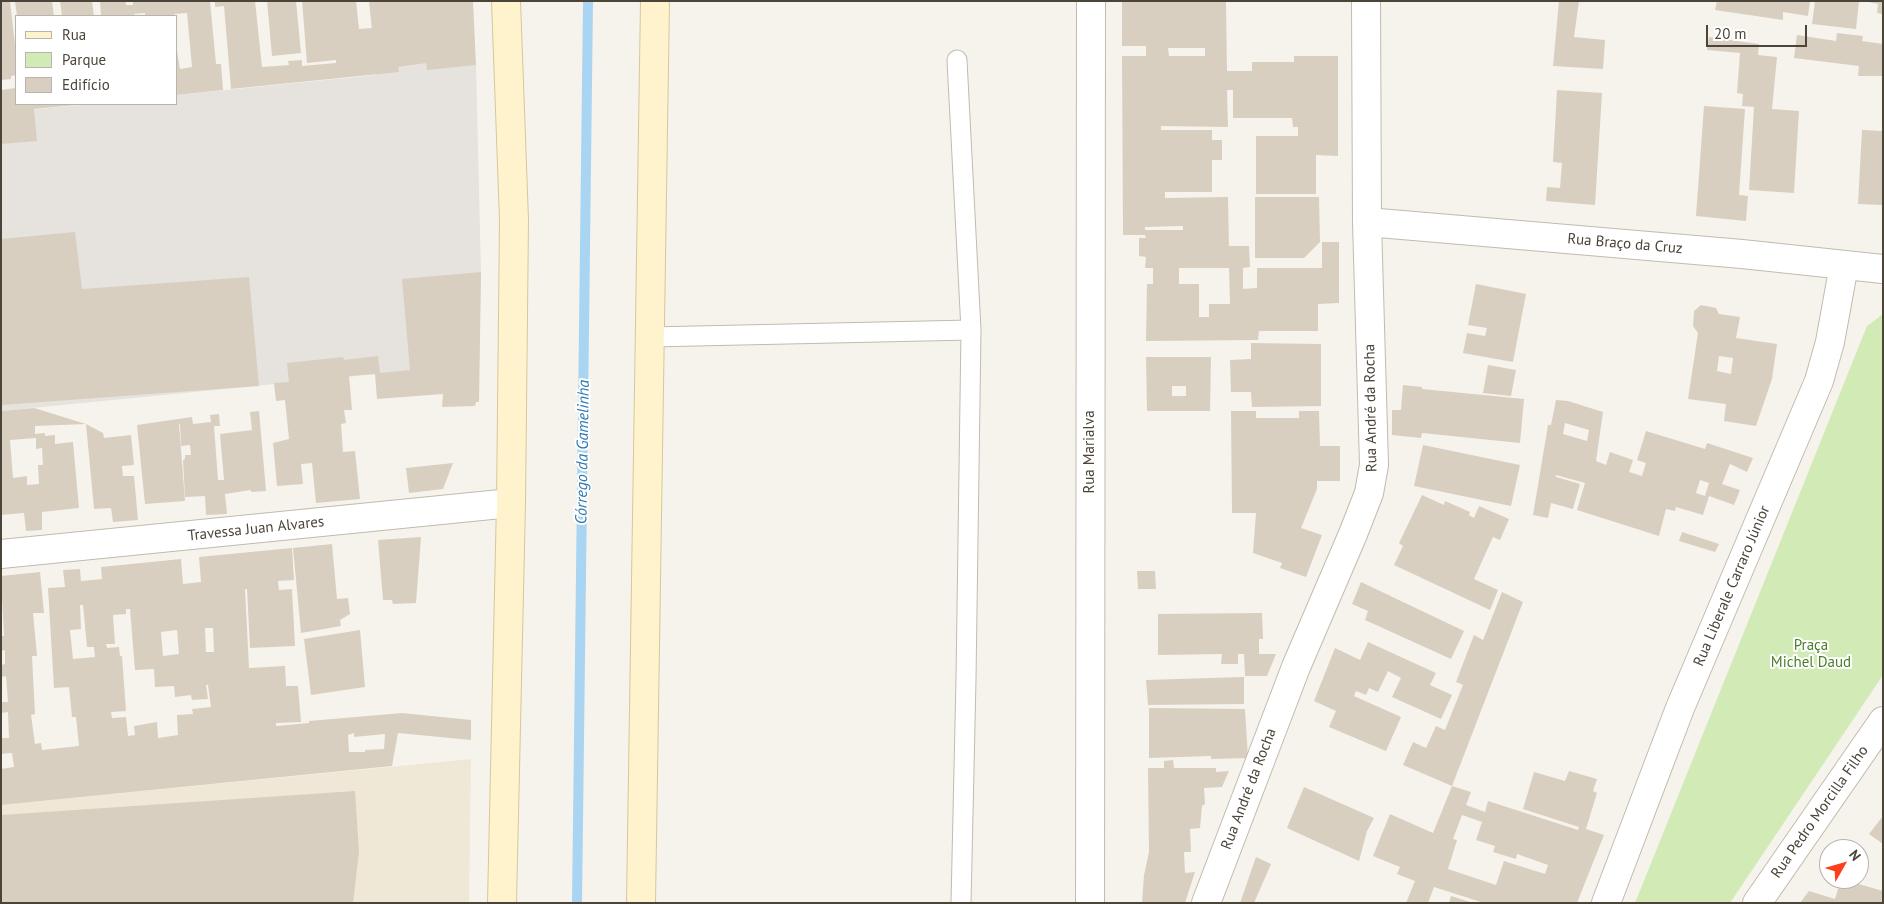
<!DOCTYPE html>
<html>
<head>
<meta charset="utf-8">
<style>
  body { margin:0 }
  #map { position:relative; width:1884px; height:904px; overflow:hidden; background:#f6f3ec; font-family:"PT Sans",sans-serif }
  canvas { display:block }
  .frame { position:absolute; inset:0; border:2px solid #4b4439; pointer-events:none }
  .legend { position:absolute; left:15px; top:15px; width:162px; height:90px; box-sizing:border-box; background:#fff; border:1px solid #b7b4b0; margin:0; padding:6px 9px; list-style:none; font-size:15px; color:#4b4439 }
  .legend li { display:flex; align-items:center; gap:10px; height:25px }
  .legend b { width:25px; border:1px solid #b7b4b0 }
  .north { position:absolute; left:1819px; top:839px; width:50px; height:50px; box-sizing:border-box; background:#fff; border:1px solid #b7b4b0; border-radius:50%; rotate:52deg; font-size:14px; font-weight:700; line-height:20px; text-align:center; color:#4b4439 }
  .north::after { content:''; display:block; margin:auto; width:18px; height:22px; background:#fc3f1d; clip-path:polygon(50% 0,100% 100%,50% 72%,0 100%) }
  .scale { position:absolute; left:1706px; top:25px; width:101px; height:22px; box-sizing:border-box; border:2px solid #4b4439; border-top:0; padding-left:6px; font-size:15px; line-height:18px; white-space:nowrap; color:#4b4439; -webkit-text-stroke:4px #fff; paint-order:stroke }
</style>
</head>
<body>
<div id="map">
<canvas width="1884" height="904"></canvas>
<div class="frame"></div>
<ul class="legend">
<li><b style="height:6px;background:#fff3cd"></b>Rua</li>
<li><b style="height:14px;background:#d2eab5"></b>Parque</li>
<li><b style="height:14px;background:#d8cfc1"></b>Edifício</li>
</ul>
<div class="north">N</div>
<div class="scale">20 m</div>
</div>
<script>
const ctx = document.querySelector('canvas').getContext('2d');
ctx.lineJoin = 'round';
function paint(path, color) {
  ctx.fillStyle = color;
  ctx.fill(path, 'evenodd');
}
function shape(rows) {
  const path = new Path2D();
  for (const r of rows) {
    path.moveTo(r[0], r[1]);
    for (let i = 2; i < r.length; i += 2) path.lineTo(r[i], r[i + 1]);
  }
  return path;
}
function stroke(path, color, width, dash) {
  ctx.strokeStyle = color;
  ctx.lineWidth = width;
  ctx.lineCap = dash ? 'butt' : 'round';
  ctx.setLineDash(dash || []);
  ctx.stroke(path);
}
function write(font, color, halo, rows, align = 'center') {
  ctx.font = font + ' "PT Sans",sans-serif';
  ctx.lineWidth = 4;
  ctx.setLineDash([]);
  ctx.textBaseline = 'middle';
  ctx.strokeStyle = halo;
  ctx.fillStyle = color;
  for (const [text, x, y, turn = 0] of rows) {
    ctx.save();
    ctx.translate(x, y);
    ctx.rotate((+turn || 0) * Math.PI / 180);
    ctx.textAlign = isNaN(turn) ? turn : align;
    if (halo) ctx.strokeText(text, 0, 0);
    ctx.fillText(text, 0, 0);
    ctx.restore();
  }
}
paint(shape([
  [369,1,476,65,481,272,479,364,1,411,1,113,90,104,176,104,176,95,376,75]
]), '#e6e2dd');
paint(shape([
  [471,759,469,903,1,903,1,805]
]), '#efe8d6');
paint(shape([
  [1883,314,1883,675,1730,903,1635,903,1867,326]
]), '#d2eab5');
stroke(shape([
  [577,903,588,1]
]), '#a9d4f2', 10);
paint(shape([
  [1,1,10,1,16,54,16,75,11,76,11,79,1,80],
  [25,1,52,1,54,16,17,16,15,2],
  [60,1,92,1,94,16,62,16],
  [100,1,126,1,126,5,133,5,133,1,210,1,216,64,221,64,223,90,176,95,176,44,180,69,192,67,187,13,174,14,175,16,145,16,145,13,134,14,134,16,101,16],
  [215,1,255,1,262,67,289,65,288,61,302,60,302,66,336,63,336,60,307,63,302,1,356,1,359,29,372,28,369,1,473,1,476,65,427,70,426,63,398,67,399,72,231,89,224,6,215,7],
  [267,1,296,1,301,53,272,56],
  [1122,1,1226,1,1227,71,1252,71,1252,62,1294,62,1294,56,1338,56,1338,156,1316,155,1316,194,1256,194,1256,136,1298,136,1298,127,1293,127,1292,118,1233,118,1233,90,1227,90,1228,127,1161,126,1161,130,1212,130,1212,140,1222,140,1222,160,1212,160,1212,192,1165,192,1165,198,1228,197,1229,246,1249,246,1250,267,1243,268,1243,289,1257,288,1257,268,1322,268,1322,242,1339,242,1339,303,1318,304,1318,331,1259,331,1258,340,1146,341,1147,284,1153,284,1153,268,1145,268,1146,257,1139,256,1139,238,1146,238,1145,235,1123,235,1122,56,1146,56,1146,46,1122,46],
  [1168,48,1205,48,1205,56,1169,56],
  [1183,226,1183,230,1145,230,1145,227],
  [1179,268,1229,268,1230,304,1209,304,1209,317,1199,317,1199,284,1179,284],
  [1559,1,1579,1,1574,37,1605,40,1603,69,1553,66],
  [1717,1,1810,1,1808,16,1783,12,1783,20,1715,10],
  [1815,1,1859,1,1856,29,1812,24],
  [1864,1,1883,1,1883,14,1877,13,1878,4],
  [1837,33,1863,36,1862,41,1883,44,1882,76,1858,76,1859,66,1794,58,1797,35,1836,41],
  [1709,37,1759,44,1758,55,1777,57,1772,109,1799,111,1794,193,1749,190,1754,107,1742,106,1743,94,1737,93,1740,53,1707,50],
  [16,88,16,104,76,104,76,105,34,109,37,141,1,144,1,90],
  [1557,90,1602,93,1595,205,1546,201,1547,187,1560,188,1562,163,1553,162],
  [1704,106,1745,109,1739,195,1748,196,1746,221,1696,216],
  [1862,130,1883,131,1883,205,1858,204],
  [1255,197,1319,197,1320,242,1304,258,1255,258],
  [75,232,82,289,249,277,259,386,1,405,1,239],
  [481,272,479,402,476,402,475,406,442,407,443,394,377,399,375,374,349,376,352,410,344,410,346,423,341,424,343,452,355,451,360,499,316,503,312,463,301,464,303,484,277,486,273,443,289,439,285,400,276,401,274,383,289,382,287,363,343,357,344,360,378,356,380,373,410,370,402,279],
  [1476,284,1526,294,1513,362,1463,353,1467,333,1485,336,1487,328,1468,325],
  [1701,305,1716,308,1719,314,1740,317,1736,338,1777,344,1772,379,1756,426,1724,421,1726,404,1688,399,1698,333,1693,326,1694,311],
  [1719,356,1733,358,1731,374,1717,371],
  [1251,343,1321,344,1321,406,1252,407,1251,392,1231,392,1230,360,1251,359],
  [1146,357,1211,357,1210,411,1147,411],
  [1172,386,1186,386,1186,396,1172,396],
  [1488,365,1516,370,1511,396,1483,393],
  [1403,385,1422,387,1422,389,1524,399,1520,443,1422,433,1421,438,1392,435,1392,410,1401,410],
  [1556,400,1568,401,1603,412,1596,461,1606,465,1610,452,1633,460,1629,472,1642,476,1646,463,1637,460,1646,431,1705,449,1707,443,1753,458,1747,472,1730,464,1722,484,1740,490,1734,505,1709,496,1703,515,1676,507,1675,511,1666,509,1659,536,1577,510,1585,483,1556,475,1556,477,1580,484,1573,509,1551,503,1548,518,1533,515,1548,425,1551,425],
  [1565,423,1589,430,1587,441,1563,434],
  [1700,480,1709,483,1705,496,1696,493],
  [34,408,86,424,35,426,35,434,45,433,45,436,55,435,55,444,73,442,79,508,42,512,42,530,26,531,24,513,1,515,1,411],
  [36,438,36,449,42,448,43,465,38,465,39,484,27,485,27,476,13,478,10,440],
  [259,411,266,491,251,492,251,490,225,494,227,514,206,515,205,496,185,497,183,460,185,459,185,455,191,455,190,445,181,446,180,424,179,424,185,501,145,504,137,425,192,417,193,424,211,422,210,415,219,414,220,426,214,426,218,480,224,480,220,434,252,430,250,412],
  [1231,411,1256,411,1256,418,1299,418,1299,411,1319,411,1320,446,1340,446,1340,481,1317,481,1317,489,1301,528,1322,535,1306,577,1280,568,1282,563,1253,553,1256,513,1232,513],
  [86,424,103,433,104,438,131,435,134,465,122,466,123,476,134,476,138,520,113,522,111,508,94,509],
  [1423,445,1520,465,1511,506,1414,486],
  [453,463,443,489,409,493,406,468],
  [1422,495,1444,505,1445,501,1470,512,1469,515,1474,518,1479,506,1509,519,1500,540,1493,537,1474,579,1498,590,1490,610,1394,565,1403,546,1399,543],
  [1682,532,1719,544,1715,552,1679,541],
  [421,537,416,603,393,604,392,600,383,600,378,540],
  [332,544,337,599,348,598,350,614,340,620,341,626,301,633,293,548],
  [292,548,294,580,278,581,279,590,292,589,295,646,250,648,247,589,245,589,249,668,285,666,286,686,298,686,301,722,276,723,276,726,309,723,309,721,402,713,471,720,471,740,398,733,392,766,1,805,1,769,14,767,12,753,1,754,1,738,9,738,8,712,1,713,1,702,8,702,6,676,1,677,1,665,5,664,5,650,1,651,1,636,4,636,1,576,40,572,44,613,33,613,37,656,32,656,35,714,31,715,35,744,41,743,42,750,79,746,76,717,72,717,69,687,54,688,48,588,65,587,63,570,80,569,81,581,102,579,101,567,181,559,183,584,201,582,199,557],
  [80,605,83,605,87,647,94,647,95,657,73,659,70,630,81,629],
  [126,609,130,609,135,670,154,669,155,687,174,686,175,697,191,695,192,700,208,699,206,685,208,685,211,707,192,709,193,714,177,715,178,735,158,738,157,722,134,726,135,735,128,736,126,717,112,718,111,712,126,711,122,656,120,656,119,647,107,648,106,644,115,644,113,615,126,614],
  [205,628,213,628,214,652,206,652],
  [177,630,179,654,163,656,161,632],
  [354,733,354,737,385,734,384,749,365,750,365,752,349,752,348,735],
  [1137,571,1155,571,1156,589,1138,589],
  [1361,582,1464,631,1451,659,1365,620,1368,611,1352,604],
  [1502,592,1523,602,1452,786,1471,792,1466,805,1485,812,1488,801,1578,830,1579,827,1523,809,1534,772,1565,781,1569,771,1597,779,1593,791,1597,793,1586,829,1604,835,1577,903,1484,903,1434,887,1428,903,1406,903,1415,881,1397,874,1400,867,1373,856,1390,814,1433,833,1452,786,1403,765,1413,742,1426,748,1436,726,1445,730,1463,685,1456,682,1474,635,1483,640],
  [1462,815,1482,822,1476,840,1495,846,1493,852,1516,859,1517,854,1548,865,1545,874,1504,861,1496,885,1448,869,1457,840,1453,839],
  [1262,613,1263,639,1259,639,1259,654,1276,654,1267,676,1245,676,1244,654,1238,654,1238,664,1221,664,1222,654,1158,655,1158,614],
  [360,630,365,687,311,695,304,639],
  [1368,642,1436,673,1430,685,1452,695,1441,719,1392,697,1401,678,1388,671,1378,692,1369,688,1366,695,1356,691,1354,696,1401,717,1386,751,1329,727,1336,711,1314,701,1335,648,1360,660],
  [1242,677,1244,677,1244,704,1148,705,1146,680],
  [1149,708,1245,709,1248,758,1211,759,1211,756,1149,758],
  [1173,760,1174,768,1216,768,1216,772,1229,771,1222,787,1204,788,1205,804,1202,806,1200,828,1190,829,1191,852,1184,852,1185,873,1195,872,1185,903,1142,903,1144,875,1149,852,1148,768,1164,768,1164,761],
  [1304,787,1374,818,1367,831,1359,861,1287,828],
  [355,791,359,852,353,903,1,903,1,815],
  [1883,816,1883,844,1869,834],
  [1256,857,1271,864,1254,903,1240,903],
  [1841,879,1883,891,1883,903,1800,903,1809,891,1835,899],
  [1451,896,1470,902,1470,903,1449,903]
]), '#d8cfc1');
const lane = shape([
  [957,60,971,330,966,679,961,903],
  [650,337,971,330]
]);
const street = shape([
  [1367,222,1742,254,1883,269],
  [1,554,511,503],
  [1090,903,1091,1],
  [1206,903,1296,667,1353,534,1369,493,1374,465,1367,222,1366,1],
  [1606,903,1680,708,1819,381,1830,342,1844,265],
  [1757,903,1883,721]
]);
const secondary = shape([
  [502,903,511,503,514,220,506,1],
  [641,903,655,1]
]);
stroke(lane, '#c2bbae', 21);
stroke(street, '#c2bbae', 30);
stroke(secondary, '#d6c79b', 30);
stroke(lane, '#fff', 19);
stroke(street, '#fff', 28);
stroke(secondary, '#fff3cd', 28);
write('15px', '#4b4439', '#fff', [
  ["Rua Braço da Cruz",1625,244,5],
  ["Rua André da Rocha",1371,408,-91],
  ["Rua Marialva",1090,452,-90],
  ["Travessa Juan Alvares",256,529,-6],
  ["Rua Liberale Carraro Júnior",1732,586,-67],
  ["Rua André da Rocha",1249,789,-69],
  ["Rua Pedro Morcilla Filho",1820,812,-55]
]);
write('15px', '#4a7f2a', '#fff', [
  ["Praça",1811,646],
  ["Michel Daud",1811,663]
]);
write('italic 16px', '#2e7ab2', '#fff', [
  ["Córrego da Gamelinha",583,452,-89]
]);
</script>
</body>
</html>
